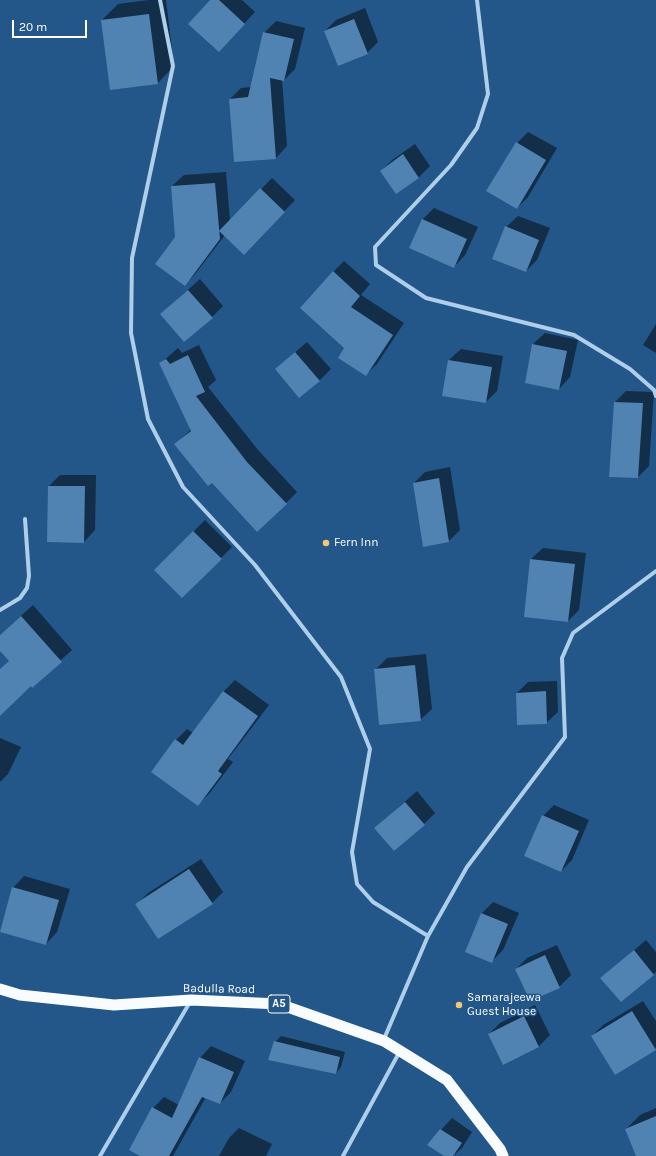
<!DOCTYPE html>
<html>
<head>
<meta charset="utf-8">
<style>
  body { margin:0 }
  #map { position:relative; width:656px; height:1156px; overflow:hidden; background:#235689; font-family:Karla,sans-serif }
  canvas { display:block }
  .scale { position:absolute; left:12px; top:20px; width:75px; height:18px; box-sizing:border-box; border:2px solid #fff; border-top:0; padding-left:5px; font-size:12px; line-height:14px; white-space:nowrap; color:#fff; -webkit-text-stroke:3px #235689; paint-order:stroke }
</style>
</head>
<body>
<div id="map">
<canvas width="656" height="1156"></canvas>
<div class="scale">20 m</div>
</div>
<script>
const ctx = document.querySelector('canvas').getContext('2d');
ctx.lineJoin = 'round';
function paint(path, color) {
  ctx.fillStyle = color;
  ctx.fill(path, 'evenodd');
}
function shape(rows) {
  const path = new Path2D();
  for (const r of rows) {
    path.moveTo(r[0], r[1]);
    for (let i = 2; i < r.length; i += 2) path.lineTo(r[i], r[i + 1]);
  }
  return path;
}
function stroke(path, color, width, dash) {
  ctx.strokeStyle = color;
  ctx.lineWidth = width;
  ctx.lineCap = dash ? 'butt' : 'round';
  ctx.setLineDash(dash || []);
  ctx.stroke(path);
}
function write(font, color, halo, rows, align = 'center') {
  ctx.font = font + ' Karla,sans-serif';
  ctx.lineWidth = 3;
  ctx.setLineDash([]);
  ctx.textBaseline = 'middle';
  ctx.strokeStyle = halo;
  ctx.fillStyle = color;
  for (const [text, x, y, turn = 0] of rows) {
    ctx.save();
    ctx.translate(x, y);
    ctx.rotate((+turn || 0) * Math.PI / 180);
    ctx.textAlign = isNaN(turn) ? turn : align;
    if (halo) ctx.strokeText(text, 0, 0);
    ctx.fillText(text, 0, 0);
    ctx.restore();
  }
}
paint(shape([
  [149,0,166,0,174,66,158,83,102,20,118,4],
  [211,0,242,0,255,12,230,39],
  [365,8,378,42,367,53,325,31,336,20],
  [276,21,305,28,295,69,284,80,282,80,287,146,276,158,230,99,241,88,251,87,264,33],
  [528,132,557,148,528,197,517,208,517,143],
  [415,144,430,166,419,177,396,193,381,171,392,160],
  [226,172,230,221,272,178,295,200,255,242,225,235,196,273,185,285,176,238,172,186,184,175],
  [434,208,478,227,465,255,454,267,423,219],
  [518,216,550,228,537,260,526,271,506,227],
  [344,261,370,284,361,295,404,323,377,364,365,375,333,272],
  [200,279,223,306,212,317,161,314],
  [656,324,656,353,643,345],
  [545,333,578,340,570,377,559,389,533,344],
  [307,342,331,369,319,381,276,369],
  [199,345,216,380,208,387,258,450,297,492,286,503,176,444,191,429,160,364,178,348,182,353],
  [461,349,503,356,497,391,486,402,449,360],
  [626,391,654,392,649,466,638,477,615,402],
  [450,467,460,530,449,541,414,483,425,472],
  [60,475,96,475,95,530,84,542,49,486],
  [205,520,232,547,182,597,155,570],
  [543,548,586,553,579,610,568,621,531,559],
  [33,605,72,650,32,686,31,684,0,715,0,671,10,661,0,650,0,635],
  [426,654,432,709,420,720,375,670,387,658],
  [235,680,269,705,228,759,233,762,209,794,197,805,176,740,187,729,193,733,224,691],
  [557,681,558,712,546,723,517,693,528,682],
  [0,738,21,747,8,774,0,782],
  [417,791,435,813,424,824,375,828],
  [554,805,589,820,572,860,561,871,543,816],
  [201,859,223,892,212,903,137,904,148,893],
  [24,876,70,889,57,932,46,944,13,888],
  [493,902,519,913,503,950,492,961,466,951,482,913],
  [646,940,656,952,656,972,621,1001,602,978],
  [557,945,571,975,559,987,516,969,527,958],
  [643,1001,656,1021,656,1048,615,1074,592,1036,603,1025],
  [535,1005,550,1035,539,1046,504,1064,489,1034,500,1023],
  [281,1036,345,1052,341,1067,336,1073,275,1042],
  [211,1046,245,1061,231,1092,220,1103,206,1097,173,1156,142,1156,153,1108,164,1097,179,1105,200,1058],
  [656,1108,656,1156,637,1156,626,1129,640,1115],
  [452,1118,472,1132,462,1148,453,1156,446,1156,441,1130],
  [239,1128,272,1144,266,1156,219,1156,229,1138]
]), '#0007');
paint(shape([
  [210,0,219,0,245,24,219,52,188,24],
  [149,14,158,84,110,90,101,20],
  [354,19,368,54,338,66,324,31],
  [263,32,294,39,284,81,270,78,276,159,234,162,229,99,248,97],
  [516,142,546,160,517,209,486,191],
  [403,154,419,178,396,194,380,171],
  [215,183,220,239,185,286,155,264,175,237,171,186],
  [260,188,285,212,244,255,219,231],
  [422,219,467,239,454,268,409,248],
  [505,226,539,240,526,272,492,259],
  [333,271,360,296,351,307,393,335,366,376,338,358,344,348,300,308],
  [188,290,213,318,184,342,160,314],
  [532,344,567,351,559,390,525,383],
  [295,352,320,381,299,398,275,369],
  [188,355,205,392,196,396,247,462,287,504,257,532,212,483,208,486,174,444,191,431,159,363,166,359,170,364],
  [448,360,492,367,486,403,442,396],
  [614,402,643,403,638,478,609,477],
  [439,478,449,542,423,547,413,483],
  [48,486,85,486,84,543,47,542],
  [193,531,222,559,182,598,154,570],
  [530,559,575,564,568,622,524,617],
  [21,616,62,662,32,688,31,686,0,716,0,669,9,661,0,651,0,635],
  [415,665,421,721,379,725,374,669],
  [223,691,258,716,218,771,222,774,198,806,151,772,175,739,183,745],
  [546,691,547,724,517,725,516,693],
  [405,802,425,825,394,851,374,828],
  [542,815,579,831,561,872,524,856],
  [189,869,213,904,158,939,135,904],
  [12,887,59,900,46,945,0,932],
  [481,913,508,924,492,963,465,952],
  [634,950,654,975,621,1002,600,978],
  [545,955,560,988,530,1001,515,969],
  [632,1011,656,1050,615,1075,591,1036],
  [524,1016,539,1047,503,1065,488,1034],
  [274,1041,340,1057,336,1074,268,1060],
  [199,1057,234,1072,220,1104,202,1097,169,1156,140,1156,129,1150,152,1107,172,1118],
  [656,1116,656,1156,636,1156,625,1129],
  [440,1129,462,1143,453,1156,444,1156,427,1145]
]), '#5082b2');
stroke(shape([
  [160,0,173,66,132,258,131,333,148,419,183,487,255,565,341,677,370,749,352,852,357,884,373,902,428,936],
  [477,0,488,94,477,128,451,165,375,247,376,265,426,298,574,335,630,369,654,390,656,396],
  [0,610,20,598,27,588,29,576,25,519],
  [384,1039,428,936,467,867,565,737,562,658,573,633,656,571],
  [100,1156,190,1002],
  [343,1156,400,1051]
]), '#aeceea', 4);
stroke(shape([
  [0,989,20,995,114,1005,191,1000,279,1004,384,1041,447,1080,500,1149,503,1156]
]), '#f8fcfe', 11);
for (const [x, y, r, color] of [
  [326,543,4,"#f5c671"],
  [459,1005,4,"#f5c671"]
]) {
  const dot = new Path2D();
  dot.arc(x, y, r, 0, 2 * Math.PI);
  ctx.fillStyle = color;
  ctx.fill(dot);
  stroke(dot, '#235689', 1.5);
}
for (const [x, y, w] of [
  [279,1004,22]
]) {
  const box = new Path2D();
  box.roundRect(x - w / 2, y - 9, w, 18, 3);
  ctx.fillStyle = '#235689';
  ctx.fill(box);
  stroke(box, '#fff', 1);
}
write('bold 11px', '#fff', null, [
  ["A5",279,1004]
]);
write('12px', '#fff', '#235689', [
  ["Fern Inn",334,543],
  ["Samarajeewa",467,998],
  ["Guest House",467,1012]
], 'left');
write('12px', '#fff', '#235689', [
  ["Badulla Road",219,989,1]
]);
</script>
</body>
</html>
